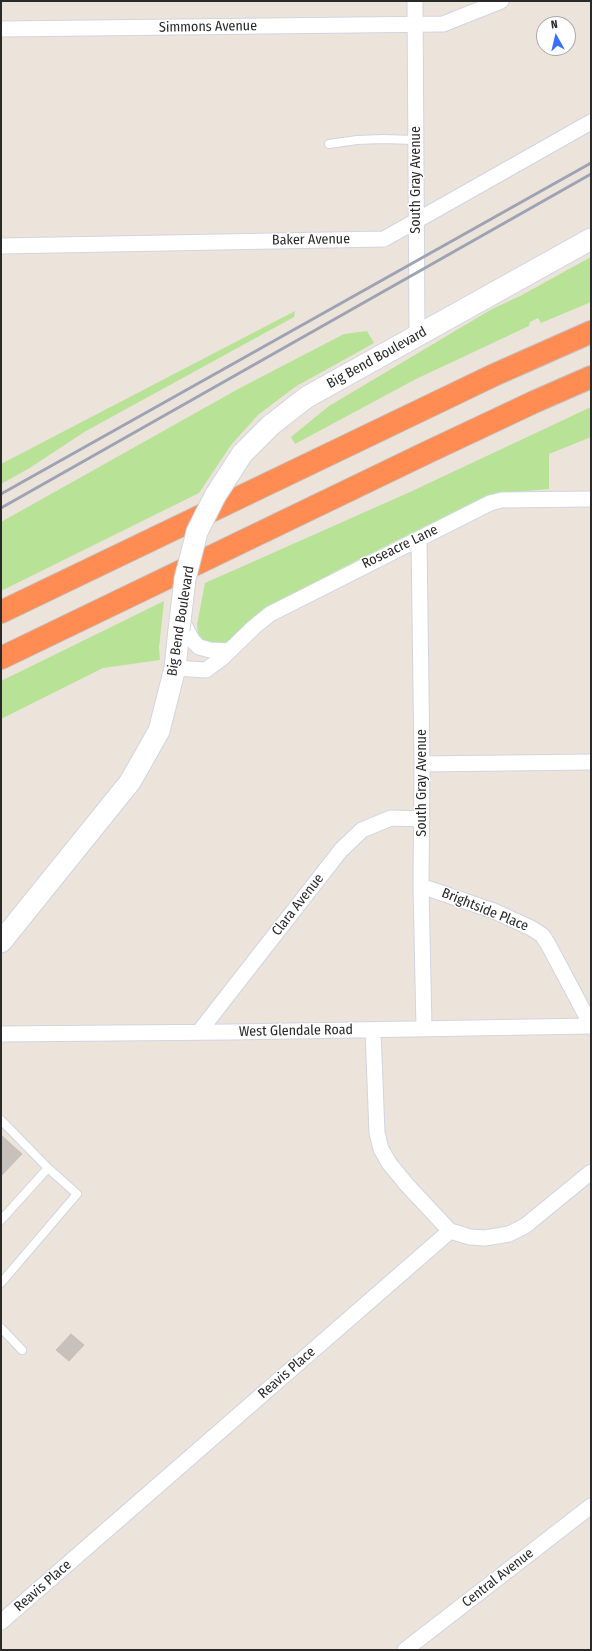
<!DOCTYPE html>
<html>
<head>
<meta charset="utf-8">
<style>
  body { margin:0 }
  #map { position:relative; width:592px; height:1651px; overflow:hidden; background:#ece3db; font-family:"Fira Sans Condensed",sans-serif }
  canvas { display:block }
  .frame { position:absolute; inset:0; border:2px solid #292929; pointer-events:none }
  .north { position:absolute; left:536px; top:16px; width:40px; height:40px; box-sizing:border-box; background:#fff; border:1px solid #a9a9a9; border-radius:50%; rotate:352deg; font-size:11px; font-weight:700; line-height:16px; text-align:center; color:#292929 }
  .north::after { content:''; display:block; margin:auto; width:14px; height:18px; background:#3970fb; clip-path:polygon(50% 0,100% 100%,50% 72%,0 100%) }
</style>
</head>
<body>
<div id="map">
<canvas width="592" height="1651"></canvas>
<div class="frame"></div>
<div class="north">N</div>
</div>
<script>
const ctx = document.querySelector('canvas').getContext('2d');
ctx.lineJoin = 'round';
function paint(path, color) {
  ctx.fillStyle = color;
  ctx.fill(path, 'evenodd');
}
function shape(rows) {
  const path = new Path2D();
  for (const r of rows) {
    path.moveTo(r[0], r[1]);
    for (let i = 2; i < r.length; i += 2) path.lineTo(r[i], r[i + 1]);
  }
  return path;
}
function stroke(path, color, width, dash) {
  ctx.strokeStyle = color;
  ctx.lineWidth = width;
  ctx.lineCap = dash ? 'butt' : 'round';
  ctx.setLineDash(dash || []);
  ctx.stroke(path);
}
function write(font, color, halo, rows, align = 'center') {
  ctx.font = font + ' "Fira Sans Condensed",sans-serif';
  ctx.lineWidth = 3;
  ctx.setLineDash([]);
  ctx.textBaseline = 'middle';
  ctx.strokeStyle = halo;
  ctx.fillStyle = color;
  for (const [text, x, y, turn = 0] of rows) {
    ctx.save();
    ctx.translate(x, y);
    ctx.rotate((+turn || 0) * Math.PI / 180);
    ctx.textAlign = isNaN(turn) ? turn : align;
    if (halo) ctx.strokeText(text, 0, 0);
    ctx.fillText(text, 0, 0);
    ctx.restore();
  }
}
paint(shape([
  [591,257,591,302,541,323,538,318,530,322,529,326,416,379,295,444,291,437,329,406,492,309,520,296],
  [295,311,294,317,86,431,28,469,1,484,1,464],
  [367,331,374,343,295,387,258,415,231,445,199,493,1,591,1,522,240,388,344,334],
  [591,407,591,437,549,454,549,489,505,493,490,495,474,502,340,569,275,604,250,621,239,633,228,641,217,646,202,640,198,633,197,625,205,583,410,492],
  [164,601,159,648,160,660,103,668,1,719,1,681]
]), '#b8e397');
const building = shape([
  [1,1135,22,1154,1,1176,1,1135],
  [71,1334,84,1345,69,1361,56,1350,71,1334]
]);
paint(building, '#c7c0bb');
stroke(building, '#c7bfb5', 1);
const service = shape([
  [329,144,357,140,382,139,416,140],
  [1,1120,48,1168,77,1194,1,1283],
  [1,1220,48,1168],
  [1,1328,22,1350]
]);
const minor = shape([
  [415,1,417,335],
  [1,29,443,24,501,1],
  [1,246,384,239,591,122],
  [419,539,422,764,421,886,424,1028],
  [180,617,192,640,199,647,210,650,229,651],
  [175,668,206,670,222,658,254,627,270,614,490,503,502,500,591,499],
  [422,764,591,762],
  [421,886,494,911,531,928,542,935,548,944,591,1025],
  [373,1030,377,1133,381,1149,389,1163,407,1185,450,1231],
  [199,1032,341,850,362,830,391,818,422,819],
  [1,1034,232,1032,591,1026],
  [1,1622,450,1231,470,1237,485,1238,509,1234,525,1226,591,1172],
  [405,1650,591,1506]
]);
const secondary = shape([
  [271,425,307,397,591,239],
  [1,942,130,782,159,731,175,668,179,630]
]);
const motorway = shape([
  [1,612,494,375,591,332],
  [1,658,428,452,534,402,591,377]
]);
stroke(service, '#d0d5e2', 10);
stroke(minor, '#d0d5e2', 17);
stroke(secondary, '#d0d5e2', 23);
stroke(motorway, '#c3c3c3', 24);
stroke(service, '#fff', 8);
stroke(minor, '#fff', 15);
stroke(secondary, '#fff', 21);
stroke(motorway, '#ff8c53', 22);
stroke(shape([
  [1,494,591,163],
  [1,508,591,174]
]), '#9ea3b4', 3);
const secondaryBridge = shape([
  [179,630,185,579,197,532,215,496,242,454,271,425]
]);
stroke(secondaryBridge, '#d0d5e2', 23, []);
stroke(secondaryBridge, '#fff', 21);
write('14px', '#292929', '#fff', [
  ["Simmons Avenue",208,27,-1],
  ["South Gray Avenue",416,180,-90],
  ["Baker Avenue",311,240,-1],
  ["Big Bend Boulevard",377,358,-29],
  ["Roseacre Lane",400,547,-26],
  ["Big Bend Boulevard",181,621,-81],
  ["South Gray Avenue",422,783,-90],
  ["Clara Avenue",298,905,-52],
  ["Brightside Place",485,910,22],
  ["West Glendale Road",296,1031,-1],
  ["Reavis Place",287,1373,-41],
  ["Central Avenue",498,1578,-38],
  ["Reavis Place",43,1586,-41]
]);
</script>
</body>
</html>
